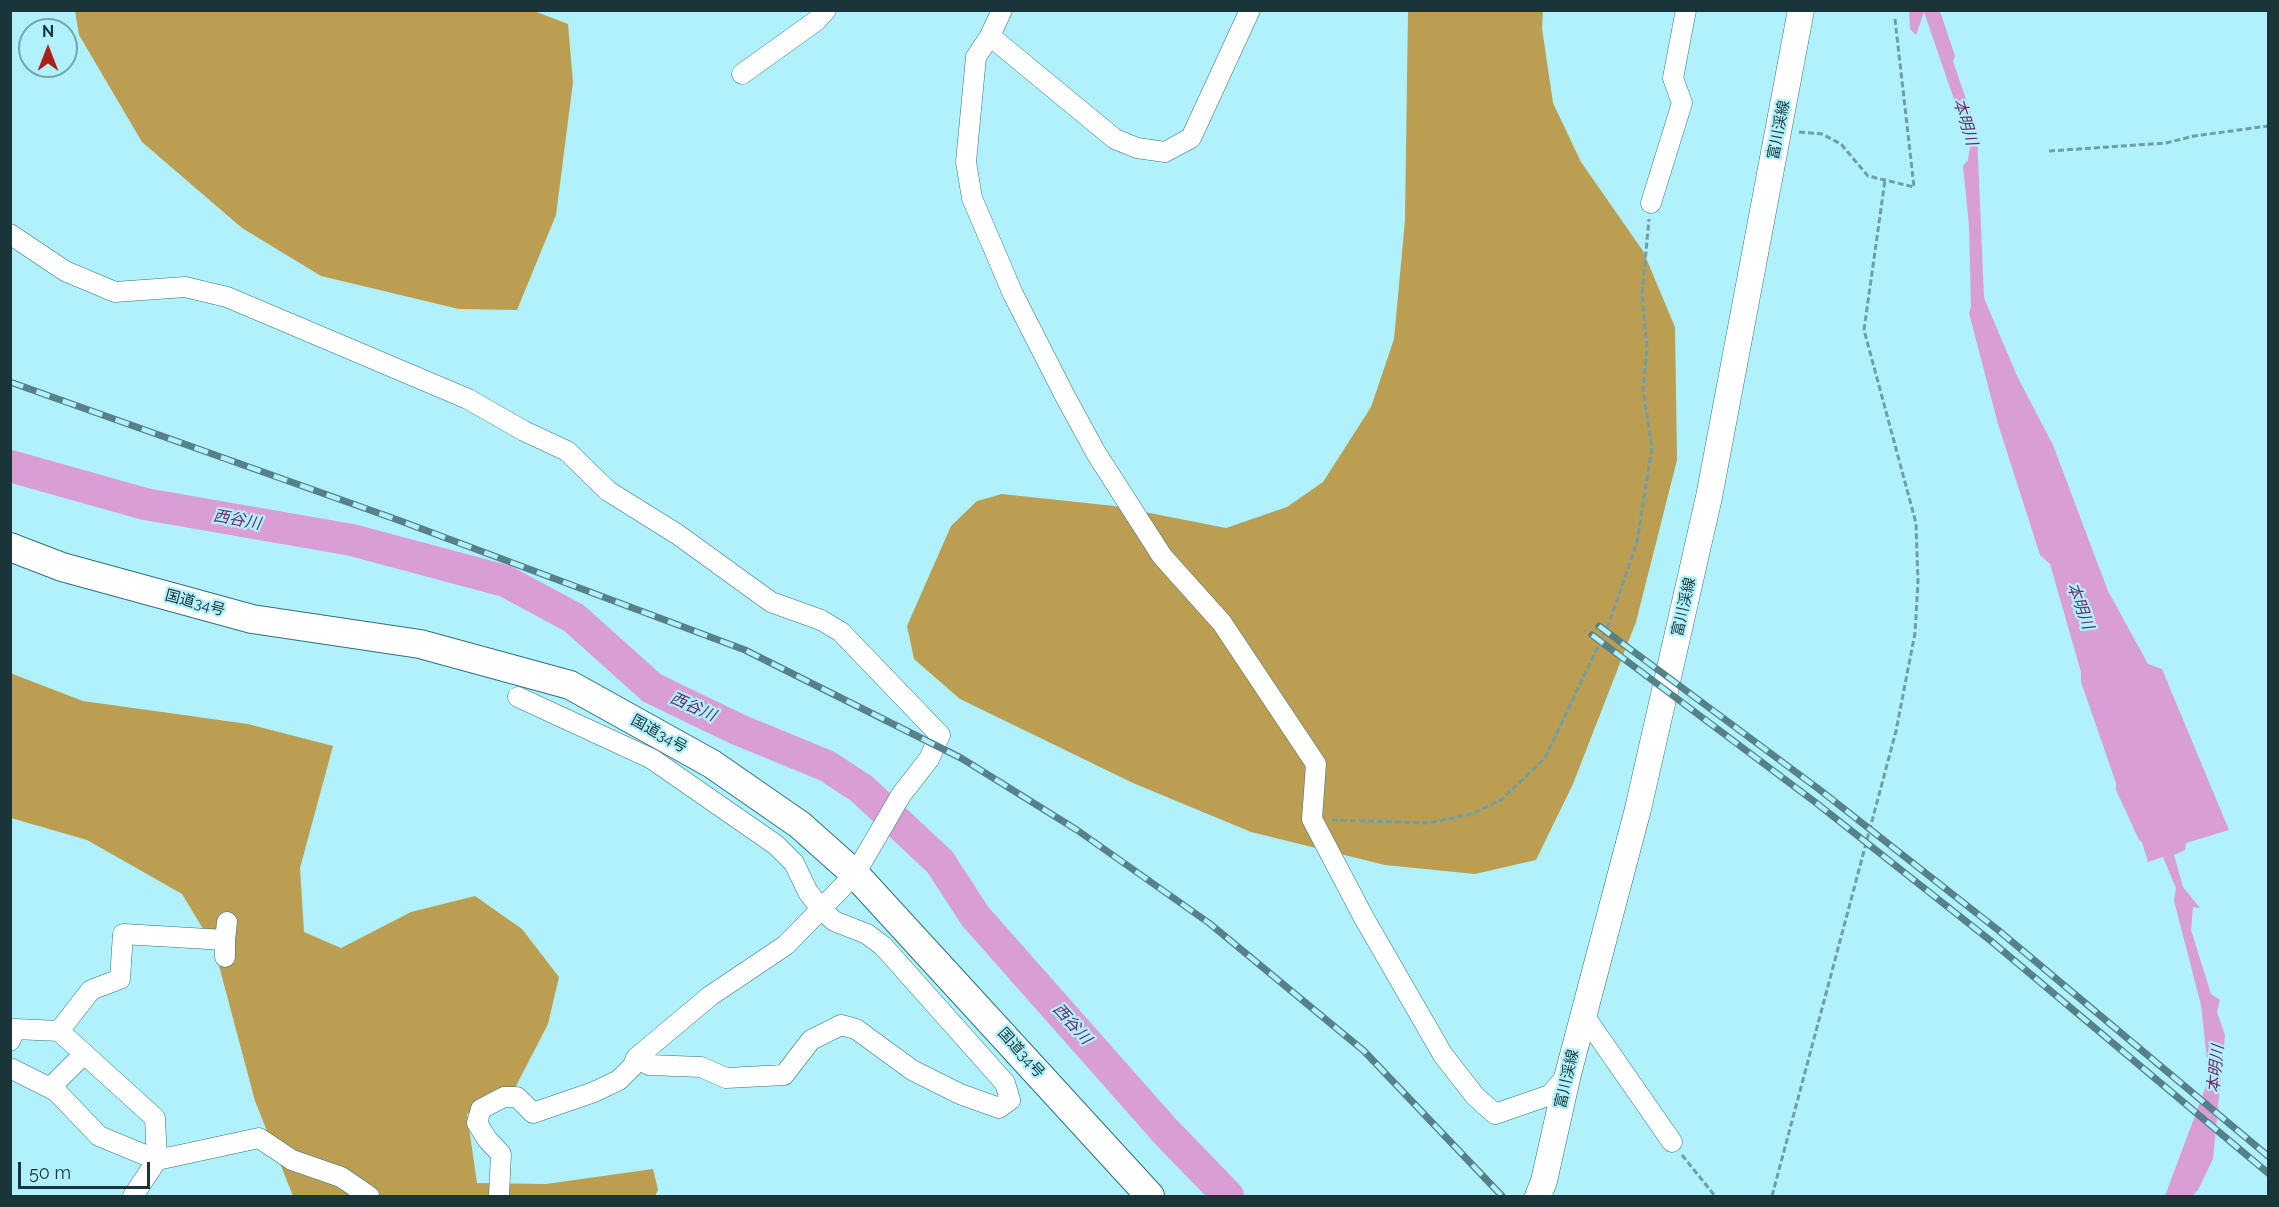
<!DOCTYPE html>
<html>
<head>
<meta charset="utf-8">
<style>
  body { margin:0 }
  #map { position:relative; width:2279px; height:1207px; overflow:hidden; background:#b0f1fc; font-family:Raleway,sans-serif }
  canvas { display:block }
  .frame { position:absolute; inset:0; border:12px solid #1a3539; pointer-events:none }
  .north { position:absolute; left:18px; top:18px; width:60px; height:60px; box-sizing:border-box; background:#b0f1fc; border:2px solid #74a6ae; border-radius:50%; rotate:0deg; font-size:16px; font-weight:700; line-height:24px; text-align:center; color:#1a3539 }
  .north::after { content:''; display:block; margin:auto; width:21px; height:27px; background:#ae1d16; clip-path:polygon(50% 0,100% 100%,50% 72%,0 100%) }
  .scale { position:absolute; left:18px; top:1162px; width:132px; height:27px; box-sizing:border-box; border:3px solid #1a3539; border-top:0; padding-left:8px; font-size:18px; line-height:21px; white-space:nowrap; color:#1a3539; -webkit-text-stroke:4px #b0f1fc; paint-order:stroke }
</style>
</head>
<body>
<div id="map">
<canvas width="2279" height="1207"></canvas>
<div class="frame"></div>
<div class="north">N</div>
<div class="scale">50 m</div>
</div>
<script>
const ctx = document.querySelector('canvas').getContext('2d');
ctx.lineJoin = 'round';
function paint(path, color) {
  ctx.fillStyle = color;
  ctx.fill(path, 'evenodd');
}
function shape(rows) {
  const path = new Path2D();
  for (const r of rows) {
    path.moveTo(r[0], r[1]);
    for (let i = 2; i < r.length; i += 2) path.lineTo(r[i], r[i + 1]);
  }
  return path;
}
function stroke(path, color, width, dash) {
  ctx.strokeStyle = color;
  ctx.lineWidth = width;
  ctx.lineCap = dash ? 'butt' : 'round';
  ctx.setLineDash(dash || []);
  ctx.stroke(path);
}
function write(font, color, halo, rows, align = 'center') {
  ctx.font = font + ' Raleway,"Noto Sans JP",sans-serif';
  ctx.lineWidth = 4.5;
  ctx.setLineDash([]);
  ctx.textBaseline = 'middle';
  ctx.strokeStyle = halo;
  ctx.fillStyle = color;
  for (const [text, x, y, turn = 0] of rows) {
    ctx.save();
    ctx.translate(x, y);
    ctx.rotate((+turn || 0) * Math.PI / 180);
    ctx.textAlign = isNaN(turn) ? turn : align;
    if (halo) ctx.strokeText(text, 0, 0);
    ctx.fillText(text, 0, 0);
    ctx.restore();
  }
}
paint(shape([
  [534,11,568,24,573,82,556,215,517,310,459,309,321,276,242,228,142,142,79,35,75,11],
  [1408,11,1543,11,1542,28,1553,103,1581,162,1643,251,1675,327,1677,460,1636,622,1573,784,1536,860,1475,874,1385,865,1251,832,1133,783,960,699,914,659,907,626,951,526,977,501,1002,494,1114,506,1226,528,1287,507,1323,482,1371,407,1394,339,1405,220],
  [10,673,83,701,248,724,333,746,300,868,304,932,341,948,411,912,475,896,522,929,559,977,548,1024,515,1088,467,1114,477,1183,546,1184,653,1169,658,1190,655,1196,293,1196,255,1101,214,947,182,894,87,840,11,818]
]), '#bb9e52');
paint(shape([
  [1909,11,1940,11,1955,56,1953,61,1977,132,1984,298,2018,378,2053,445,2108,591,2148,664,2162,669,2229,830,2186,843,2185,850,2174,855,2183,887,2200,908,2193,907,2191,930,2211,994,2220,1000,2217,1012,2225,1035,2213,1159,2198,1190,2192,1196,2165,1196,2209,1078,2201,1005,2174,901,2176,888,2163,857,2148,862,2142,842,2139,840,2116,790,2116,783,2081,682,2081,672,2050,564,2040,555,1998,424,1969,313,1971,307,1969,225,1963,166,1968,160,1970,146,1924,12,1916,35,1910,29]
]), '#d99ed5');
stroke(shape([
  [10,466,145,504,352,540,505,581,574,618,652,688,737,729,827,766,862,789,940,862,975,916,1166,1132,1228,1196]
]), '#d99ed5', 32);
const minor = shape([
  [1002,10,990,36,976,57,966,162,972,198,1013,294,1065,396,1096,453,1162,556,1222,623,1316,764,1312,819,1364,918,1443,1055,1475,1096,1495,1114,1550,1095,1568,1074],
  [990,36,1115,139,1137,148,1165,152,1191,138,1250,10],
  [742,74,816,21,826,10],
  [1651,203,1682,103,1673,78,1686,10],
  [10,234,65,271,115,292,185,287,227,297,468,399,524,431,567,451,608,491,677,534,771,602,821,620,841,632,940,735,929,759,901,795,855,874,786,945,710,996,636,1058],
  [225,940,227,922],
  [1583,1014,1672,1142],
  [59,1031,155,1118,157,1160,133,1196],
  [10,1041,15,1029,59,1031,91,990,120,979,123,934,225,940,225,957],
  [10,1068,56,1091,99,1136,157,1160,259,1138,292,1160,341,1177,369,1196],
  [50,1088,84,1054],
  [499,1196,501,1154,487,1139,477,1123,481,1109,504,1097,517,1097,533,1113,594,1092,619,1080,633,1066,636,1058,649,1065,701,1067,726,1078,784,1075,811,1040,841,1025,856,1029,912,1070,960,1094,999,1108,1010,1100,1005,1083,883,946,867,934,834,921,822,910,808,892,794,863,776,845,652,759,518,697]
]);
const major = shape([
  [1538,1196,1544,1181,1568,1074,1638,809,1709,497,1801,10]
]);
const highway = shape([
  [10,547,62,567,252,619,420,644,570,685,712,764,800,825,855,874,1150,1196]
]);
stroke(minor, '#31707a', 21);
stroke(major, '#31707a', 27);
stroke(highway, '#31707a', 30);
stroke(shape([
  [1799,132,1822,134,1841,144,1868,176,1914,187,1895,19],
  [2049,151,2166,143,2194,136,2268,126],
  [1332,820,1429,823,1472,814,1501,800,1545,758,1609,623,1637,542,1652,447,1643,390,1647,347,1642,295,1649,219],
  [1682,1155,1715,1196],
  [1772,1196,1896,731,1915,633,1918,582,1916,523,1864,330,1885,180]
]), '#6e9fa7', 3, [6, 3]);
stroke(minor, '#fff', 20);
stroke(major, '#fff', 26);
stroke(highway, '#fff', 28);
const rail = shape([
  [10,382,398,520,745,650,961,758,1077,830,1209,923,1364,1051,1502,1196],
  [1599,626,1820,790,1998,930,2268,1156],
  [1592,635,1815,802,1991,941,2268,1173]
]);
stroke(rail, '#578188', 7);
stroke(rail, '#b0f1fc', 4.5, [14]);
write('15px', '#1a3539', '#b0f1fc', [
  ["富川渓線",1779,130,-79],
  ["国道34号",195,603,15],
  ["富川渓線",1684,607,-77],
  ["国道34号",659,734,29],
  ["国道34号",1021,1053,48],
  ["富川渓線",1567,1079,-77]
]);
write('italic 16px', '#6f296c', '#b0f1fc', [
  ["本明川",1965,122,73],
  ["西谷川",237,520,10],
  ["本明川",2080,606,70],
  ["西谷川",693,707,24],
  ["西谷川",1072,1024,48],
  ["本明川",2216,1069,-84]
]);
</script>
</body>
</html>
